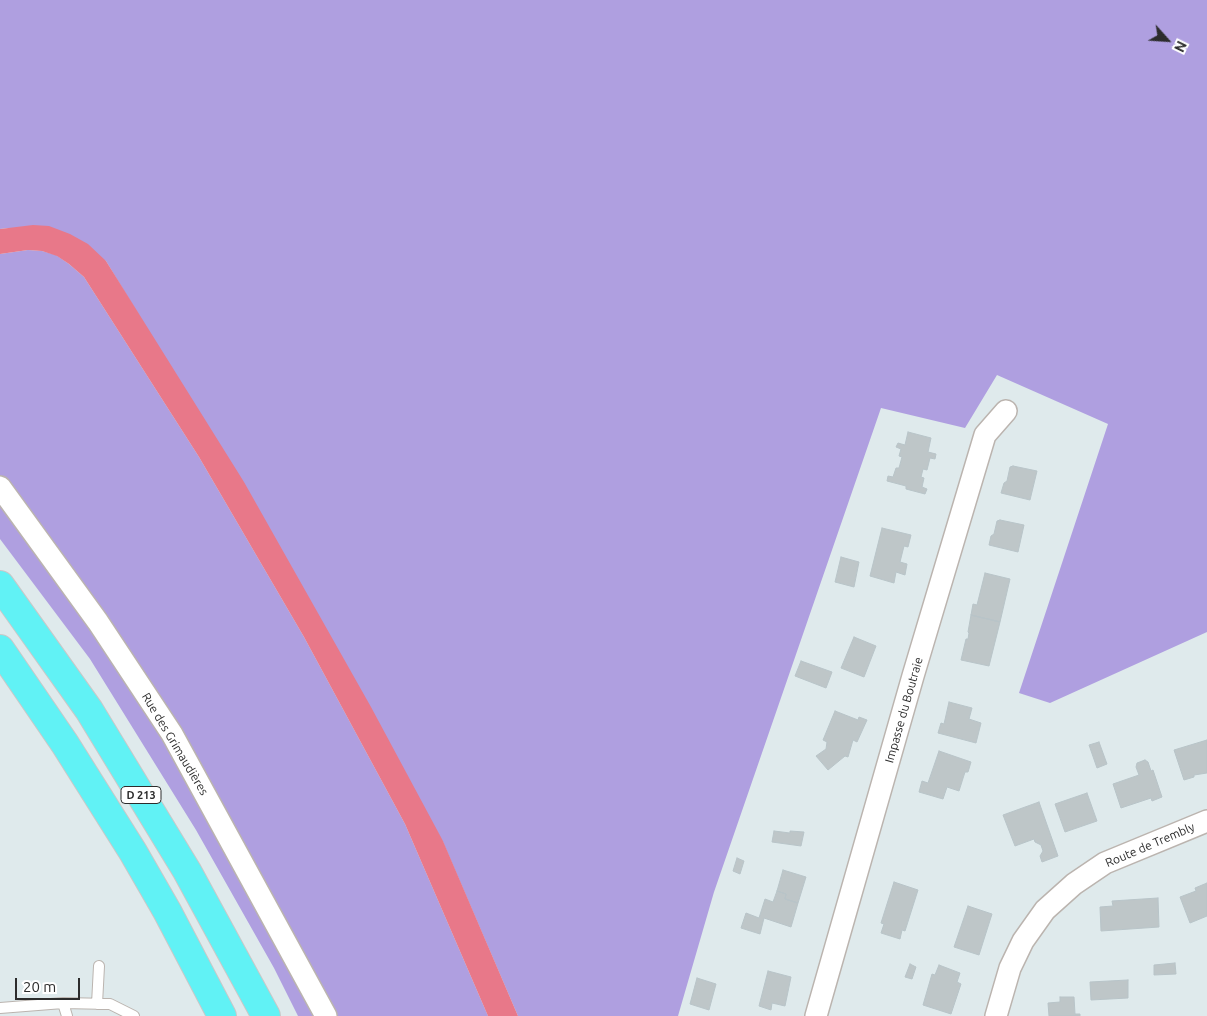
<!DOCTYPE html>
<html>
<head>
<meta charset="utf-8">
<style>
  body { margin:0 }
  #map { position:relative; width:1207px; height:1016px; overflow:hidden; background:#dfeaec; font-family:Ubuntu,sans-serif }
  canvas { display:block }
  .north { position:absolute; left:1142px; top:15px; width:50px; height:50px; -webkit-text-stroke:4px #fff; paint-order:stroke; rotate:116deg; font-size:14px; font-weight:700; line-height:20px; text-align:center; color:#2c2c2c }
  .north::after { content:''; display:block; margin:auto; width:18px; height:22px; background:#2c2c2c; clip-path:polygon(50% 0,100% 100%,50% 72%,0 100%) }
  .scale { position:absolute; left:15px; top:978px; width:65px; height:22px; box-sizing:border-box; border:2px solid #2c2c2c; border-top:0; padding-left:6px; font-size:15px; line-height:18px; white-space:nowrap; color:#2c2c2c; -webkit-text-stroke:4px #fff; paint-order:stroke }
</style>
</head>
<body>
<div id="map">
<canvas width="1207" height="1016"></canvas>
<div class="north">N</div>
<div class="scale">20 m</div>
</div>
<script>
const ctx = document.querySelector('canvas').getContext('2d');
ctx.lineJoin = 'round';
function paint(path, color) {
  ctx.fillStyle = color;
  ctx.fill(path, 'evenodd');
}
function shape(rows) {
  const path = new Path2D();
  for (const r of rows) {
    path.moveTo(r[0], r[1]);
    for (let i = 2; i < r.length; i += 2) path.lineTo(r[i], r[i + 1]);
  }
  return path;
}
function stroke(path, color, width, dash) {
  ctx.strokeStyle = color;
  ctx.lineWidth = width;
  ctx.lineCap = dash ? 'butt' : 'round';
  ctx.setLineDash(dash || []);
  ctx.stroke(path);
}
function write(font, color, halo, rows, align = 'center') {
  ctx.font = font + ' Ubuntu,sans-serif';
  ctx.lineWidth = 5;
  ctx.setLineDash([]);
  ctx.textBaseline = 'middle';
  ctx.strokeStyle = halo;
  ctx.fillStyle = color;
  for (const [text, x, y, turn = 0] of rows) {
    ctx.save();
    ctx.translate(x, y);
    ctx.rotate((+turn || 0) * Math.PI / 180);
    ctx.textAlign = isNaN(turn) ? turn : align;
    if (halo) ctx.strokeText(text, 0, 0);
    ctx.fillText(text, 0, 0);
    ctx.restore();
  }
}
paint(shape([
  [0,0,1207,0,1207,632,1050,703,1019,693,1108,424,997,375,965,428,881,408,714,892,678,1016,518,1016,443,842,143,322,106,261,8,228,0,229],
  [28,250,42,251,56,255,69,264,84,277,199,457,304,637,405,824,488,1016,298,1016,274,968,196,830,90,659,0,539,0,254]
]), '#af9fe0');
paint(shape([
  [33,225,49,226,70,234,88,244,106,261,244,482,371,707,443,841,518,1016,488,1016,405,824,304,637,199,457,84,277,69,264,57,256,42,251,28,250,0,254,0,229]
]), '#e87889');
const building = shape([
  [908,432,931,438,928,452,936,454,935,459,930,458,927,470,923,469,921,477,924,478,922,487,927,489,925,494,906,489,906,486,887,481,888,476,893,477,896,468,899,468,902,457,899,456,901,449,896,447,898,443,905,445,908,432],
  [1013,466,1037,471,1030,500,1001,493,1004,483,1007,481,1010,467,1013,466],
  [1000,520,1024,525,1018,552,989,545,991,536,994,534,997,521,1000,520],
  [882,528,911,535,908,547,904,546,900,562,907,564,905,575,896,572,894,583,870,576,882,528],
  [841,557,859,562,854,587,835,582,841,557],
  [985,573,1010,579,1000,622,971,615,973,604,977,605,985,573],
  [971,615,1000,622,989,666,961,660,966,639,968,639,969,633,968,632,971,615],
  [854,637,876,646,864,677,841,668,854,637],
  [801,661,832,672,826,688,795,676,801,661],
  [949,702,972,708,969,719,981,723,976,743,938,733,941,723,944,724,949,702],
  [835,711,858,720,859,717,867,720,857,742,853,740,848,757,845,756,828,770,816,756,826,749,827,742,823,740,835,711],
  [1207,740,1207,773,1194,775,1194,777,1184,780,1174,750,1207,740],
  [1099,742,1107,764,1097,768,1089,745,1099,742],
  [939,751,971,762,968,772,965,772,959,791,947,787,943,799,919,792,922,781,928,783,939,751],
  [1145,760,1148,762,1151,771,1153,770,1162,797,1152,801,1151,798,1121,808,1113,784,1139,775,1136,767,1137,763,1145,760],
  [1087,793,1097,821,1065,832,1055,804,1087,793],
  [1039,802,1058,856,1042,862,1040,856,1043,851,1041,845,1035,842,1034,839,1015,846,1003,815,1039,802],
  [774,831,790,833,790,831,804,832,801,846,772,842,774,831],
  [737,858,744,861,740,874,733,871,737,858],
  [783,870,806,877,798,903,785,899,786,894,777,891,783,870],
  [894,882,918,890,905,931,902,930,900,939,881,933,884,924,881,923,894,882],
  [1207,883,1207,916,1190,923,1180,897,1196,891,1195,888,1207,883],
  [777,891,786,894,785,899,798,903,791,927,764,918,760,934,741,928,746,913,759,918,765,899,773,902,777,891],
  [1158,898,1159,927,1101,931,1100,907,1113,906,1112,901,1158,898],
  [968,906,992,914,979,955,954,947,968,906],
  [1175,963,1176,974,1154,975,1154,965,1175,963],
  [910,964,916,967,912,979,905,977,910,964],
  [939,965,960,973,957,982,961,984,951,1014,923,1005,932,974,935,975,939,965],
  [768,971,791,977,785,1006,772,1003,771,1010,759,1006,768,971],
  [697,978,716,984,709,1010,690,1004,697,978],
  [1128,980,1128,998,1091,1000,1090,982,1128,980],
  [1060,997,1074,997,1075,1014,1080,1014,1080,1016,1049,1016,1048,1003,1060,1002,1060,997]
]);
paint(building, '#bec6c8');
stroke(building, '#b8c4c8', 1);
const lane = shape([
  [63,1003,67,1016],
  [97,1004,99,966],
  [0,1008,63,1003,110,1004,134,1016]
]);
const street = shape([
  [0,487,98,622,172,734,326,1016],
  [816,1016,913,676,985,435,1006,411],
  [996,1016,1010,968,1023,941,1045,910,1074,884,1105,863,1207,821]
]);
const highway = shape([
  [0,585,89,710,187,871,266,1016],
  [0,649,65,744,133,852,167,911,222,1016]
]);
stroke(lane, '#bbb4af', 12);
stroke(street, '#bbb4af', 24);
stroke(highway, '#c8c8c8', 30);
stroke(lane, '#fff', 10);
stroke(street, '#fff', 21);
stroke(highway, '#61f2f5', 28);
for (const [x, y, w] of [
  [141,795,40]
]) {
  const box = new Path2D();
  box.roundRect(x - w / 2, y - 8.5, w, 17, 4);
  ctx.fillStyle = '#fff';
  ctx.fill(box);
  stroke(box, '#2c2c2c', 1);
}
write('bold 11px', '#2c2c2c', null, [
  ["D 213",141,795]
]);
write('12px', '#2c2c2c', '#fff', [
  ["Impasse du Boutraie",904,710,-74],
  ["Rue des Grimaudières",175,744,59],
  ["Route de Trembly",1150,845,-23]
]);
</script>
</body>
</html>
